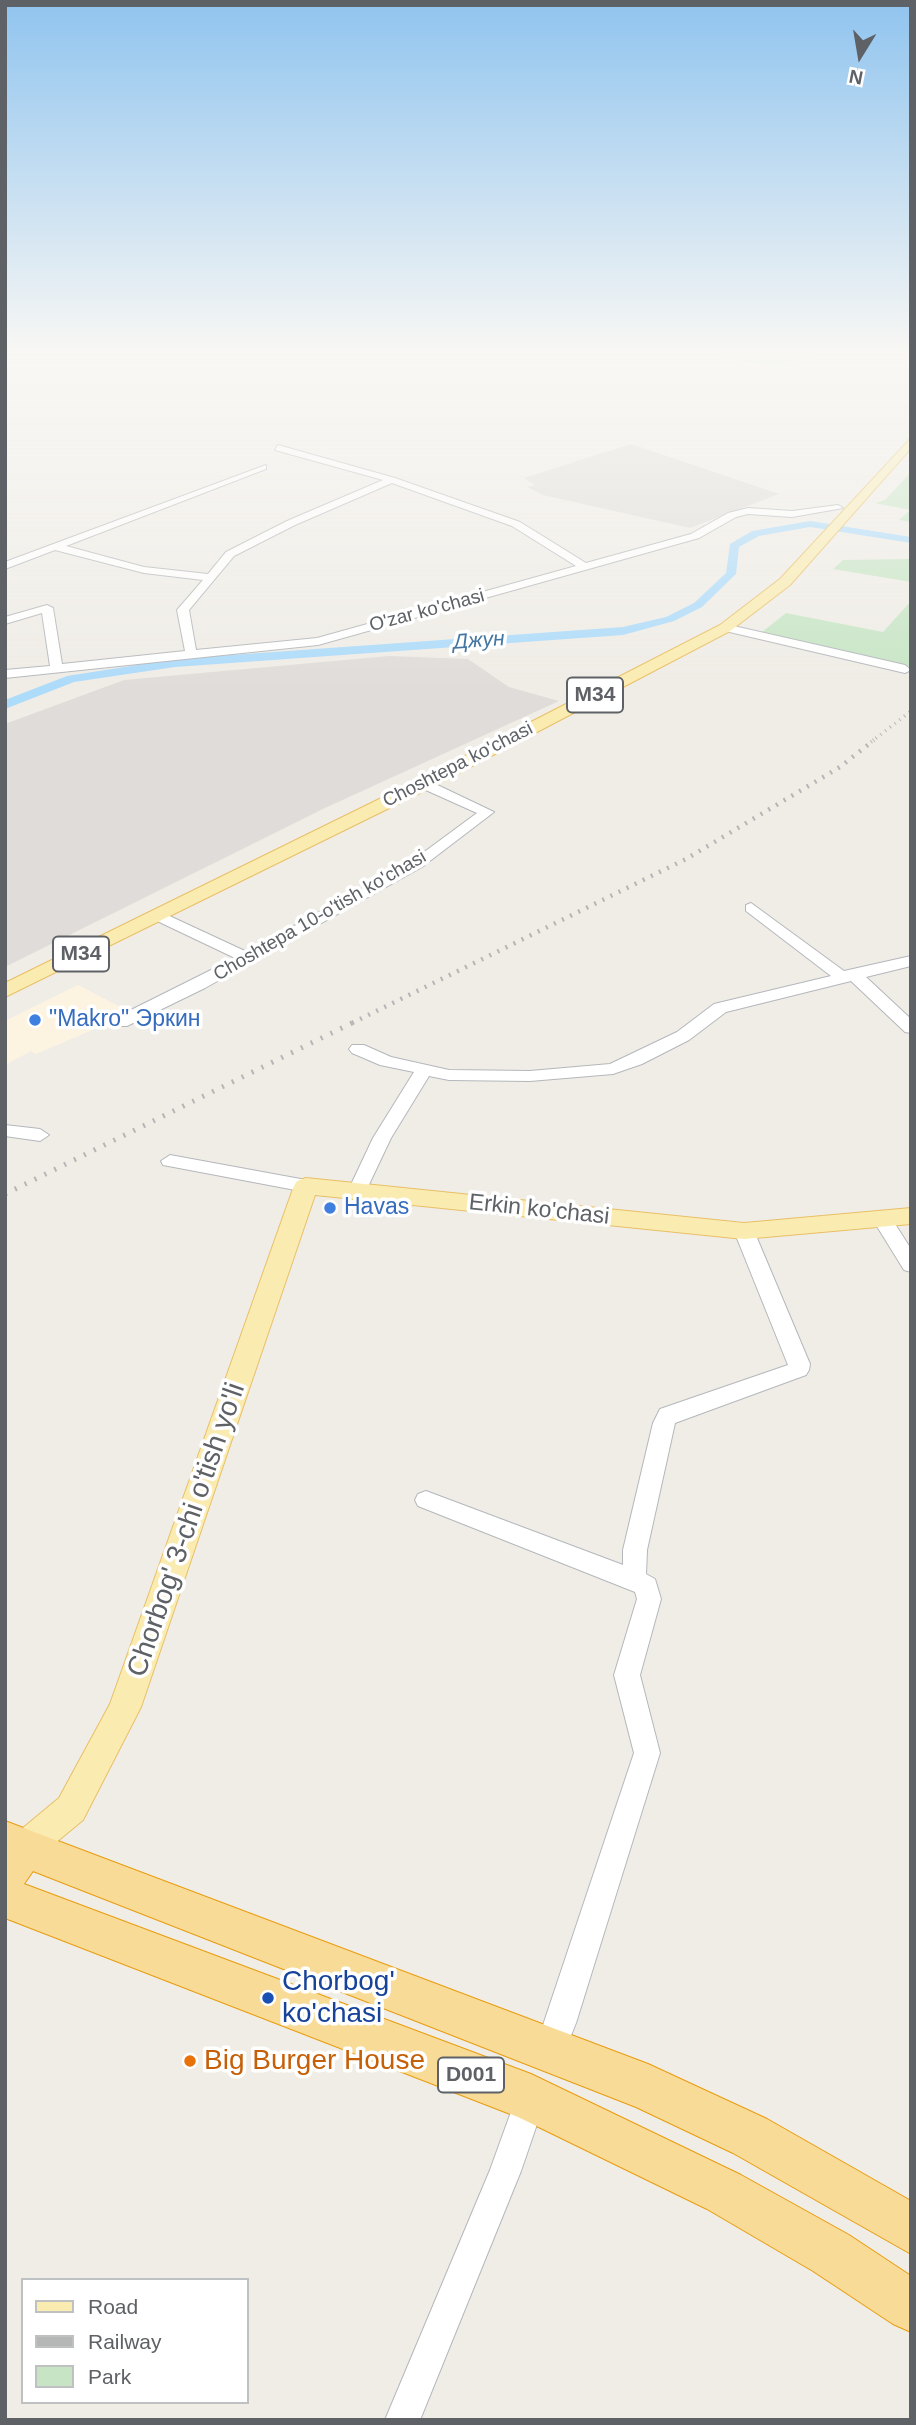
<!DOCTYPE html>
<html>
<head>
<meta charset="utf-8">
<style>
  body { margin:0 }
  #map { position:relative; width:916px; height:2425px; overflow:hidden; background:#f0ede7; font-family:Helvetica,sans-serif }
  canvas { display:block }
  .frame { position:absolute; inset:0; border:7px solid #5e6266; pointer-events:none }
  .legend { position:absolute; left:21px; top:2278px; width:228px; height:126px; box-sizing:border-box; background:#fff; border:2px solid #bfc0c2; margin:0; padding:9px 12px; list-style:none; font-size:21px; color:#5e6266 }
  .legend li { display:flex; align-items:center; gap:14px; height:35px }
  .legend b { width:35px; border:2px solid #bfc0c2 }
  .north { position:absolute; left:825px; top:21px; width:70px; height:70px; -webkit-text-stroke:5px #fff; paint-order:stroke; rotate:191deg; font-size:19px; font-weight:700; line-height:28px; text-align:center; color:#5e6266 }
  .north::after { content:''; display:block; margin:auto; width:24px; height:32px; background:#5e6266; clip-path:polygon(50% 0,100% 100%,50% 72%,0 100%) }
</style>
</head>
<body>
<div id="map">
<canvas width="916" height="2425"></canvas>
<div class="frame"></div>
<ul class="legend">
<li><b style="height:9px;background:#faecb1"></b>Road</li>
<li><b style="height:9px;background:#b5b6b6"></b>Railway</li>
<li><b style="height:19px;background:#c7e5c5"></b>Park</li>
</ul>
<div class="north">N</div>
</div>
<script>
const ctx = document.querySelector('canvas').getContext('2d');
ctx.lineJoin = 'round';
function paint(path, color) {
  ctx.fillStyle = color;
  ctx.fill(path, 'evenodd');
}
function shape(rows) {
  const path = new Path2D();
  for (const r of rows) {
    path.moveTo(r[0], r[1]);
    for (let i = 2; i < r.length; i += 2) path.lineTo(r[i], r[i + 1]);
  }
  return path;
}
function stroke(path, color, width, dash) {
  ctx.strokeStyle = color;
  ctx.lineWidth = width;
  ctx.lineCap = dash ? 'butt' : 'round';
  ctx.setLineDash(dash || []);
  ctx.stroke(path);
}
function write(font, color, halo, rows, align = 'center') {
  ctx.font = font + ' Helvetica,sans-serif';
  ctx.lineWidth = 7;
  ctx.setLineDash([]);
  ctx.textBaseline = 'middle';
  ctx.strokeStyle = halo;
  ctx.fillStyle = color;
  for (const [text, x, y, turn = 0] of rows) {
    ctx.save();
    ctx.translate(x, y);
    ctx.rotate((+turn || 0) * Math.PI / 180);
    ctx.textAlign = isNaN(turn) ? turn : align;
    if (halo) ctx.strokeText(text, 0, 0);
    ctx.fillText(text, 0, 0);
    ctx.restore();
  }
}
paint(shape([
  [78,985,132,1013,36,1054,31,1051,5,1065,5,1021]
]), '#fcf4e0');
paint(shape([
  [631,444,779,494,690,528,543,495,527,487,535,485,524,478],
  [389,656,468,659,509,687,559,701,325,808,5,967,5,724,124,680]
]), '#dfdcd9');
paint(shape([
  [725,349,822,349,790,364,772,366,743,362,725,354],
  [911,472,911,522,899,520,910,510,875,503,885,500],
  [909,559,911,582,833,569,843,560],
  [911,601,911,667,762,632,786,613,883,632]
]), '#c7e5c5');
paint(shape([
  [810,521,911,537,911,543,810,527,759,536,739,547,736,574,702,607,674,621,623,635,175,667,74,682,5,709,5,700,67,676,175,659,623,627,666,617,694,603,726,573,730,544,752,531,810,521]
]), '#addbfa');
const minor = shape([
  [278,445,395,478,520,522,586,563,691,534,728,513,748,508,792,511,838,505,843,508,792,517,748,514,736,517,699,538,318,645,5,678,5,670,50,666,42,613,5,624,5,617,47,605,53,608,62,664,185,651,177,610,203,580,144,573,55,550,5,569,5,562,266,465,266,469,66,546,144,567,208,574,226,552,287,521,383,480,275,450,278,445],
  [392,483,512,526,576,566,317,638,196,650,189,610,234,556,295,525,392,483],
  [725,624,905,665,911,670,905,673,721,630,719,628,725,624],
  [419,781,429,781,494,812,422,867,205,988,127,1026,115,1026,113,1022,115,1018,235,958,153,919,153,913,163,913,247,952,412,861,477,813,419,787,419,781],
  [751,903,844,971,911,956,911,966,866,977,911,1019,911,1033,905,1032,851,981,726,1012,689,1040,642,1064,613,1074,530,1081,449,1080,429,1076,391,1138,364,1195,350,1195,348,1191,373,1138,414,1072,380,1065,352,1053,349,1049,352,1045,364,1045,391,1057,449,1070,530,1071,610,1064,677,1032,714,1004,831,976,746,911,746,905,751,903],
  [5,1125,40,1129,49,1135,40,1141,5,1136,5,1125],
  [170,1155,306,1180,315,1186,306,1192,163,1165,161,1161,170,1155],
  [883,1214,890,1216,911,1249,911,1272,904,1270,873,1220,883,1214],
  [744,1225,754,1231,810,1364,809,1370,806,1375,675,1423,647,1550,646,1574,655,1579,661,1599,640,1675,660,1753,576,2023,560,2063,549,2067,538,2063,534,2052,634,1753,614,1675,637,1599,635,1592,418,1506,415,1500,418,1494,426,1491,623,1565,623,1550,653,1423,660,1409,788,1365,734,1231,744,1225],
  [531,2083,542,2087,546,2098,521,2171,420,2420,385,2420,490,2170,520,2087,531,2083]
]);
const major = shape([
  [911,438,911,448,790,585,730,631,430,788,5,997,5,983,418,780,720,625,780,579,911,438],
  [306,1178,744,1223,911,1208,911,1224,744,1239,315,1195,141,1707,83,1820,36,1859,24,1864,12,1859,7,1848,12,1837,59,1798,110,1704,294,1186,297,1181,306,1178]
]);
const highway = shape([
  [5,1821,648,2064,767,2119,911,2201,911,2254,733,2153,636,2107,33,1871,24,1884,531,2074,741,2175,849,2235,911,2276,911,2332,893,2324,813,2271,707,2209,518,2117,5,1918,5,1821]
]);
stroke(minor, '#b4b7bb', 2);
stroke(major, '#e9bf66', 2);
stroke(highway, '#e99c0e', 2);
paint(minor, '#fff');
paint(major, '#faecb1');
paint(highway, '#f7db97');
stroke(shape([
  [871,742,911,711]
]), '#b5b6b6', 3.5, [1, 5]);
stroke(shape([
  [352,1023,686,859,840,767,874,740]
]), '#b5b6b6', 4.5, [2, 7]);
stroke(shape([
  [5,1194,356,1021]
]), '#b5b6b6', 5, [2, 9]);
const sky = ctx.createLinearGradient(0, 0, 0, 689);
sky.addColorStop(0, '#90c4ef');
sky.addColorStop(0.51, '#f8f7f4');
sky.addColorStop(1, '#f8f7f400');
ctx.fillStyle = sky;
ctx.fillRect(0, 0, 916, 689);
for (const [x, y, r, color] of [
  [35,1020,7,"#3f7fe0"],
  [330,1208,7,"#3f7fe0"],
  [268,1998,7,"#1a4fb4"],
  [190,2061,7,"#e8710a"]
]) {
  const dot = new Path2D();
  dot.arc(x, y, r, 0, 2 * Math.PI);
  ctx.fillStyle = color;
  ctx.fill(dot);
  stroke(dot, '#fff', 2.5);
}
write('19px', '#5e6266', '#fff', [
  ["O'zar ko'chasi",427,611,-15],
  ["Choshtepa ko'chasi",458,765,-27],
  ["Choshtepa 10-o'tish ko'chasi",320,916,-30]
]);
write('italic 21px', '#4677a3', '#fff', [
  ["Джун",479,641,-4]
]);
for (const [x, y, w] of [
  [595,695,56],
  [81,954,56],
  [471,2075,66]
]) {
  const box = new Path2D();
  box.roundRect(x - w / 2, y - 17.5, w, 35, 5);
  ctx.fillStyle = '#fff';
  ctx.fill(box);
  stroke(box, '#5e6266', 2);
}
write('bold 21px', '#5e6266', null, [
  ["M34",595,695],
  ["M34",81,954],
  ["D001",471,2075]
]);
write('23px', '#366cbe', '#fff', [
  ["\"Makro\" Эркин",49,1020],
  ["Havas",344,1208]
], 'left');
write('23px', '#5e6266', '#fff', [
  ["Erkin ko'chasi",539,1210,6]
]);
write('28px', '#5e6266', '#fff', [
  ["Chorbog' 3-chi o'tish yo'li",187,1530,-71]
]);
write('28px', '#164399', '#fff', [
  ["Chorbog'",282,1982],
  ["ko'chasi",282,2014]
], 'left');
write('28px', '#c56008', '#fff', [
  ["Big Burger House",204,2061]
], 'left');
</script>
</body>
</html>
